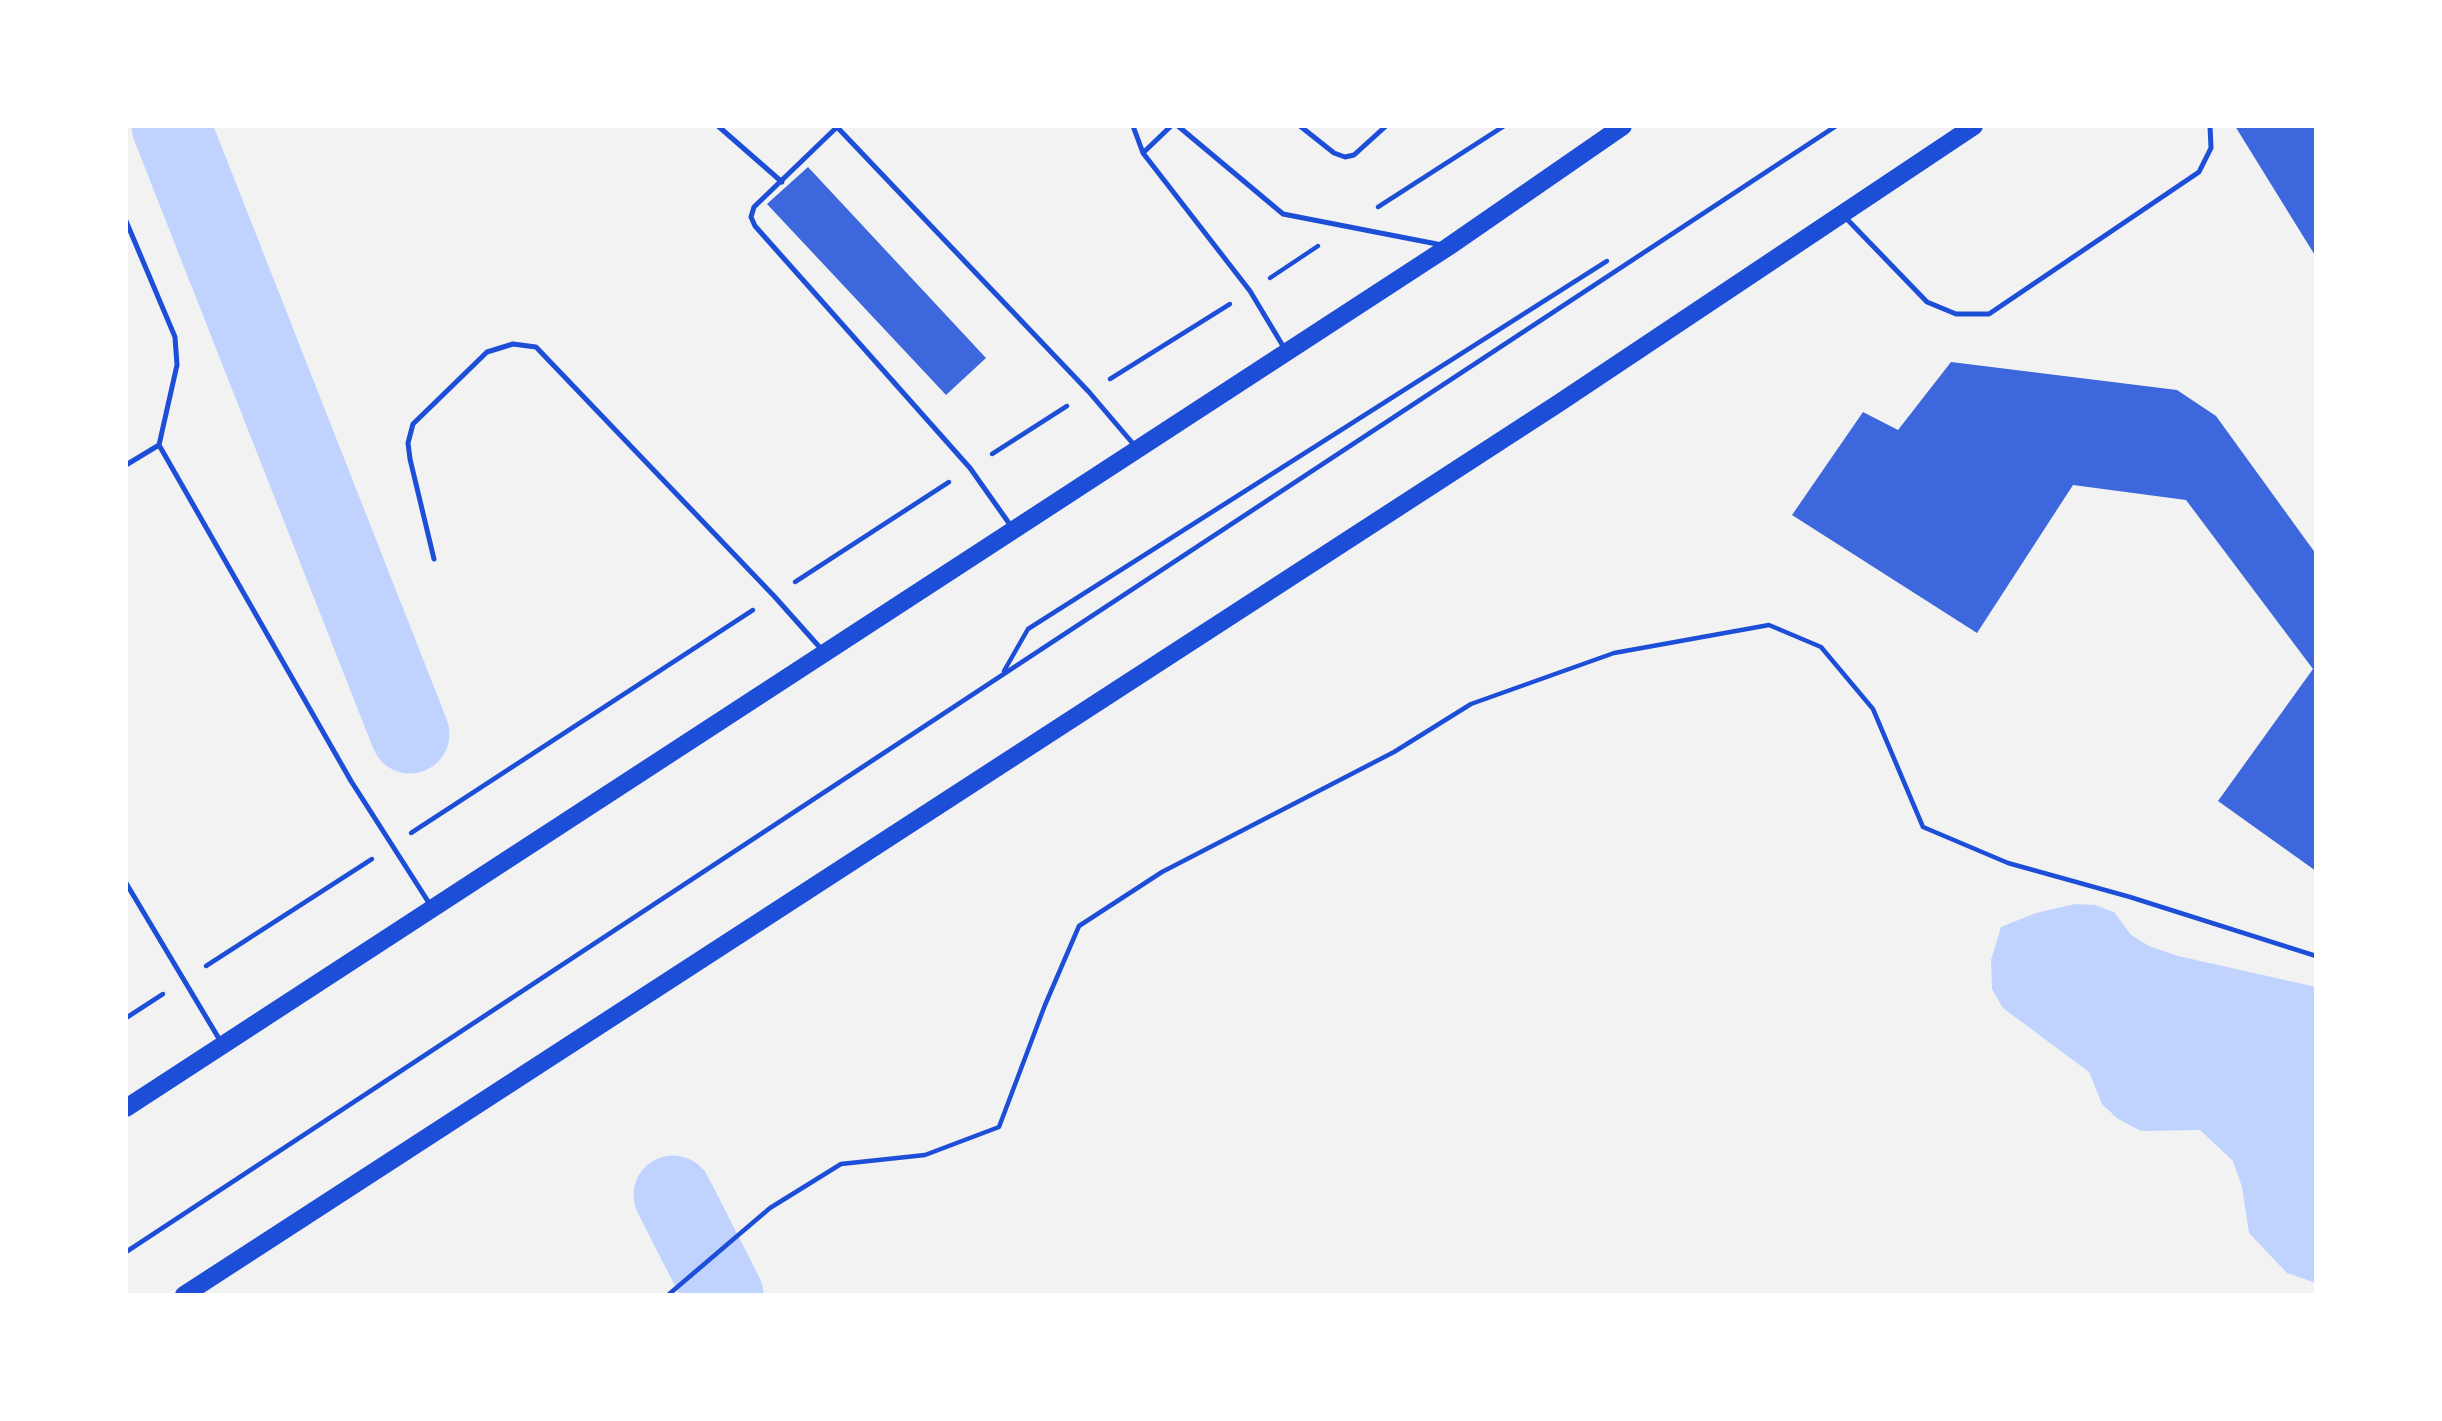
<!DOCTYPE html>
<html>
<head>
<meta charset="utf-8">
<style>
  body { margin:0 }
  #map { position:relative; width:2442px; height:1421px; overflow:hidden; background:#f2f2f2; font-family:"Varela Round",sans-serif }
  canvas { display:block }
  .frame { position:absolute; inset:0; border:128px solid #fff; pointer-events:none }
</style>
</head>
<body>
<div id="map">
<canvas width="2442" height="1421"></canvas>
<div class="frame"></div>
</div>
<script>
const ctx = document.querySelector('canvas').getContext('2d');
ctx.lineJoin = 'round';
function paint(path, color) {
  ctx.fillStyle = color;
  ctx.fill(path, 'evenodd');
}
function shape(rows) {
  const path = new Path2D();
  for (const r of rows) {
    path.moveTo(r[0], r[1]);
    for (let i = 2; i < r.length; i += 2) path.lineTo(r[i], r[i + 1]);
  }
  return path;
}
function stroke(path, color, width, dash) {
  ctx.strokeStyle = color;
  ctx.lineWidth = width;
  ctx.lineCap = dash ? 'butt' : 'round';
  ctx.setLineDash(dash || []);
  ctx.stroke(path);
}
paint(shape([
  [2075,904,2095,905,2114,912,2131,935,2149,946,2178,956,2316,987,2316,1283,2287,1273,2249,1233,2242,1187,2233,1161,2200,1130,2141,1131,2118,1119,2102,1104,2089,1072,2003,1008,1992,989,1991,960,2001,927,2036,913]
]), '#bfd3fe');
stroke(shape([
  [171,126,410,734],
  [673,1195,724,1295]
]), '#bfd3fe', 79);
paint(shape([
  [2235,126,2316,126,2316,257],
  [808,167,986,358,946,395,767,204],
  [1951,362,2177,390,2216,416,2316,554,2316,871,2218,801,2313,669,2186,500,2073,485,1977,633,1792,515,1863,412,1898,430]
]), '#3d67dc');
stroke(shape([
  [1378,207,1504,126],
  [1270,278,1318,246],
  [1110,379,1230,304],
  [992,454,1067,406],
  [795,582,949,482],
  [1004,671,1028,629,1607,261],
  [411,833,753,610],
  [206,966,372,859],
  [126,1018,163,994],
  [126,1252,1836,126],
  [668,1295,770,1208,841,1164,925,1155,999,1127,1045,1005,1079,926,1162,872,1394,752,1471,704,1614,653,1769,625,1821,647,1873,709,1923,827,2008,863,2130,897,2316,956]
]), '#1d4ed8', 4.5);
stroke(shape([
  [718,126,782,182],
  [1133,126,1143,153,1250,291,1286,351],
  [1178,126,1283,214,1442,245],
  [1300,126,1334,153,1345,157,1354,155,1386,126],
  [1143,153,1171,126],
  [1843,215,1927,302,1956,314,1989,314,2199,172,2211,148,2210,126],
  [126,221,175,337,177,365,159,445],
  [126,465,159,445,351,781,431,906],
  [1011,526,970,468,755,226,751,217,754,207,837,127,1089,392,1135,446],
  [434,559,410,459,408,443,413,424,487,352,513,344,536,347,774,596,823,651],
  [126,883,221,1042]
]), '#1d4ed8', 5);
stroke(shape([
  [126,1108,1448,247,1623,126],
  [184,1295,1559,403,1974,126]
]), '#1d4ed8', 18);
</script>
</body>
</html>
